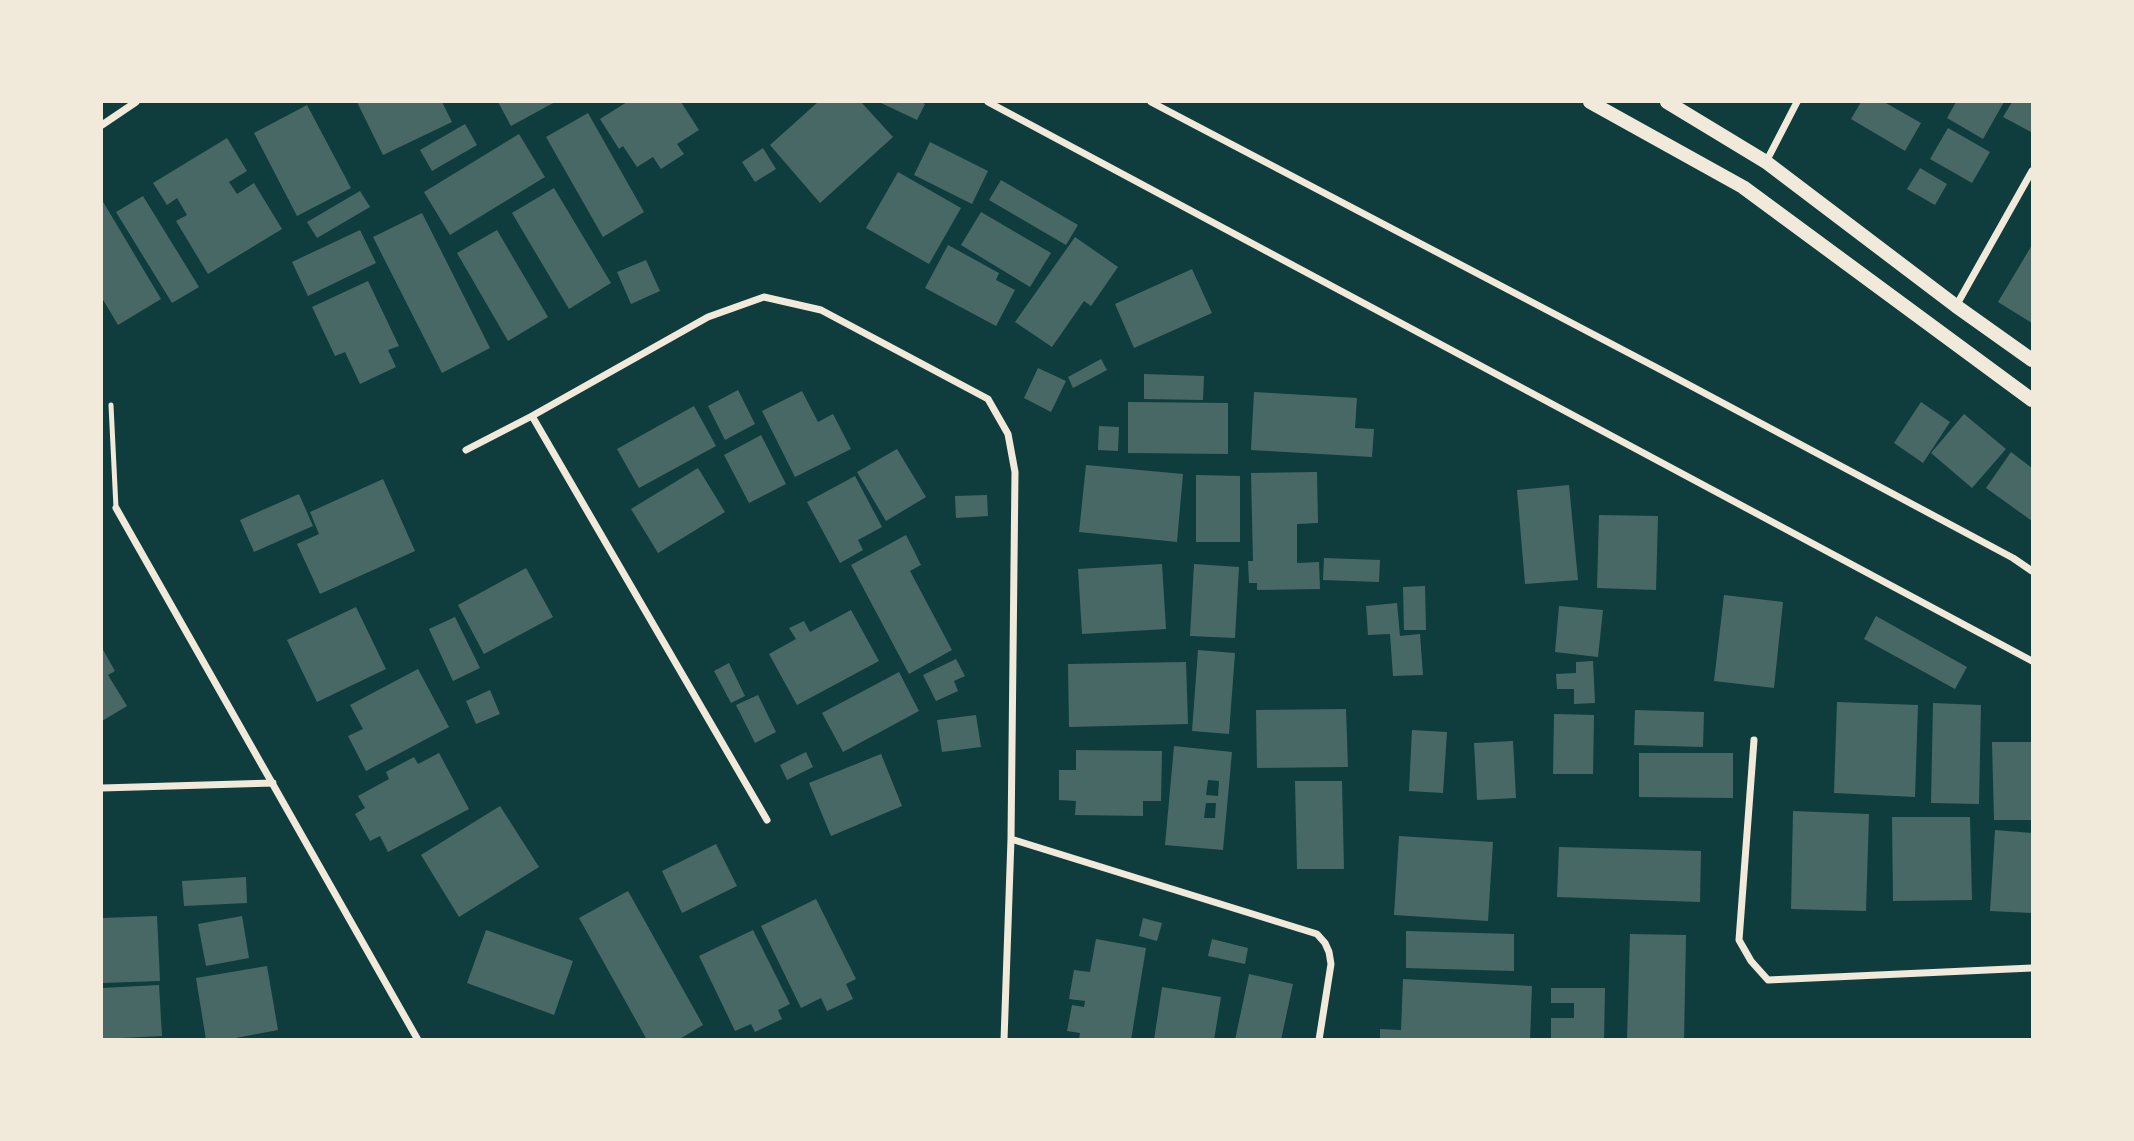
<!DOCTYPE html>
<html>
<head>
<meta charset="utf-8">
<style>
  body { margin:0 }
  #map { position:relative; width:2134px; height:1141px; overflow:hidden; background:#0f3d3e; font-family:Raleway,sans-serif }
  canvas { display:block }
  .frame { position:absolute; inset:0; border:103px solid #f1e9da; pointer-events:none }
</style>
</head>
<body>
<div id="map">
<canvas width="2134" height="1141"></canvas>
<div class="frame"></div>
</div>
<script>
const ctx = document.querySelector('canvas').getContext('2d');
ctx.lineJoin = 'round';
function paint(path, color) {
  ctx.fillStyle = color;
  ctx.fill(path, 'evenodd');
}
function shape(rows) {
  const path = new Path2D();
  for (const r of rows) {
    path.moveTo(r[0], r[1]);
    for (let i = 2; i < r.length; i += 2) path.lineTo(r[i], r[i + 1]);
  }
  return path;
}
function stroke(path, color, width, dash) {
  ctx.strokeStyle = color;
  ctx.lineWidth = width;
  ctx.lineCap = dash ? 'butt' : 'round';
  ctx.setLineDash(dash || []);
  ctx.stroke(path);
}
paint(shape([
  [357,102,442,102,452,122,383,155],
  [498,102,555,102,511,126],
  [627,102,681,102,699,130,677,144,684,154,661,169,653,157,637,167,623,146,619,149,600,119],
  [818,102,861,102,893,137,820,203,770,145],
  [879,102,921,102,925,104,917,120],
  [1861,102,1884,102,1921,123,1905,151,1851,119],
  [1956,102,2004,102,1983,139,1947,118],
  [2012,102,2032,102,2032,129,2031,132,2003,117],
  [307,105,351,188,297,216,254,133],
  [588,113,644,212,603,237,546,137],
  [465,124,477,145,432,171,420,150],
  [1948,128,1990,152,1972,183,1930,159],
  [519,134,545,177,450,235,424,192],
  [227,138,247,171,229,182,237,194,254,183,282,229,208,274,176,221,187,215,177,198,167,205,153,183],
  [930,142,988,171,972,204,914,175],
  [763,148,776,169,755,182,742,162],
  [1920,168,1947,184,1935,205,1907,189],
  [898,172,961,208,929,264,866,228],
  [1001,180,1078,225,1066,245,989,200],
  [554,188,611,283,569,309,512,213],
  [360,191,370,207,317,238,307,222],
  [143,196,199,287,172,303,116,212],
  [102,200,161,299,118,325,102,298],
  [981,212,1051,253,1030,287,961,245],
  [422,213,490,348,442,373,373,237],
  [360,230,376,263,308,296,292,262],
  [497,230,548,317,508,341,457,253],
  [1075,237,1118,267,1091,306,1084,301,1052,347,1015,322],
  [948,245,999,273,996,280,1015,290,996,326,925,288],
  [2032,245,2032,323,1998,302],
  [646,260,660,291,631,304,617,272],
  [1192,269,1212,313,1134,348,1115,304],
  [368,281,399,346,388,350,396,367,360,384,345,352,335,356,312,307],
  [1101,359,1107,370,1073,388,1068,377],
  [1038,368,1066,381,1051,412,1024,398],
  [1144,374,1204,376,1203,400,1144,399],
  [738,390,755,424,725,440,708,406],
  [802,391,818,422,833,414,851,449,795,477,762,411],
  [1254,392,1357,398,1355,428,1374,429,1372,457,1251,450],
  [1128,402,1228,403,1228,454,1128,453],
  [1921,402,1950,422,1923,463,1894,443],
  [694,406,716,446,639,488,617,449],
  [1964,414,2006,449,1972,488,1931,453],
  [1099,426,1119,427,1118,451,1098,450],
  [761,435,786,484,749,503,724,455],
  [897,449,926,497,886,521,857,472],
  [2011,452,2032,468,2032,521,1986,488],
  [1086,465,1183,474,1177,542,1079,532],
  [698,468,725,512,658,553,631,509],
  [1317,472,1318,523,1297,524,1297,563,1319,562,1320,589,1257,590,1257,583,1249,583,1248,561,1253,561,1251,473],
  [1196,475,1240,476,1240,542,1196,542],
  [855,476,882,527,858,540,863,550,840,563,807,502],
  [383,479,415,551,320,594,297,544,319,534,310,512],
  [1569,485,1578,580,1525,584,1517,490],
  [299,494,313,526,254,552,240,520],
  [987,495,988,516,956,518,955,496],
  [1599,515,1658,516,1656,590,1597,588],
  [906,535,921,565,910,571,952,650,909,674,851,565],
  [1324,558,1380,560,1379,582,1323,580],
  [1162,564,1166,629,1082,634,1078,569],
  [1194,564,1239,567,1235,638,1190,636],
  [526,568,553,617,484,654,458,605],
  [1425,586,1426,630,1404,630,1403,587],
  [1724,595,1783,602,1774,688,1714,681],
  [1397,603,1400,636,1420,634,1423,675,1393,676,1390,634,1368,635,1366,606],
  [1559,606,1603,610,1598,657,1555,652],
  [356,607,386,669,317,702,287,640],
  [851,610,879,661,797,705,769,654,796,639,789,628,804,621,810,632],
  [1876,616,1967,667,1955,689,1864,639],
  [455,617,480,668,453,681,429,629],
  [102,648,115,671,108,675,127,706,102,721],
  [1198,650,1235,653,1229,734,1192,731],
  [956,659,965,676,954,681,958,691,936,701,923,675],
  [1593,661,1595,703,1574,704,1574,689,1557,689,1556,674,1576,673,1576,662],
  [1186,662,1188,724,1069,727,1068,664],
  [729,663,745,696,731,703,714,671],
  [418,669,449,727,366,771,348,736,363,729,350,705],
  [899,672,919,711,843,752,822,713],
  [490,690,500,714,476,724,466,701],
  [758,695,776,732,755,743,736,705],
  [1837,702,1918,705,1915,797,1834,793],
  [1933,703,1981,705,1979,804,1931,803],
  [1346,709,1348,767,1257,768,1256,710],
  [1635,710,1704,712,1703,747,1634,745],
  [1554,714,1594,715,1593,774,1553,774],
  [976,715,981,747,942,752,937,720],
  [1412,730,1447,732,1443,793,1409,791],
  [1513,741,1516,798,1477,800,1474,743],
  [1992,742,2032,742,2032,820,1994,820],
  [1174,746,1232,752,1223,850,1165,845],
  [1208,780,1219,781,1218,796,1206,795],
  [1206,803,1216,803,1215,818,1204,818],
  [1076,750,1162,751,1161,801,1143,801,1143,816,1075,815,1076,801,1059,800,1059,770,1076,770],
  [806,752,813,767,787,780,780,765],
  [439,753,469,809,388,852,380,836,370,841,355,814,365,808,358,796,389,779,386,772,414,757,418,764],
  [1639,753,1733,753,1733,798,1639,797],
  [881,754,902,806,831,836,809,783],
  [1295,781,1342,781,1344,869,1297,869],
  [500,806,539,867,459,917,421,855],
  [1793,811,1869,814,1866,911,1791,909],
  [1892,817,1970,817,1972,900,1893,901],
  [1995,830,2032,833,2032,913,1990,911],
  [1399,836,1493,842,1488,921,1394,915],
  [716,844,737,886,682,913,662,871],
  [1559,847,1701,851,1700,902,1557,897],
  [246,877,247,903,184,906,182,881],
  [628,891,703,1025,678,1040,647,1040,579,918],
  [816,899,856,979,846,984,853,999,827,1011,821,998,801,1008,761,926],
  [157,916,160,981,102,983,102,918],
  [242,916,249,958,206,966,198,924],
  [1143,918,1162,923,1157,941,1139,936],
  [486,930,573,961,554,1015,467,983],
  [753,930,790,1004,778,1010,782,1019,755,1032,751,1024,735,1031,699,956],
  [1406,931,1514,934,1514,971,1406,968],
  [1630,934,1686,935,1684,1040,1627,1040],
  [1096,939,1146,948,1131,1040,1079,1040,1080,1033,1067,1031,1072,1005,1084,1007,1085,1001,1069,999,1074,970,1090,972],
  [1212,939,1248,948,1245,964,1208,956],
  [267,966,278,1030,225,1040,206,1040,196,978],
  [1249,974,1293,984,1281,1040,1235,1040],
  [1403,979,1532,986,1530,1040,1380,1039,1380,1029,1401,1030],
  [159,985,162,1036,102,1039,102,988],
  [1162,987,1221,997,1214,1040,1154,1040],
  [1551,988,1605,988,1604,1040,1551,1040,1551,1018,1574,1018,1574,1003,1551,1003]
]), '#486865');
stroke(shape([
  [111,405,116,508]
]), '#f1e9da', 5);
stroke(shape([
  [988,102,2032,661],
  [1151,102,1663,371,2013,558,2032,571],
  [102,125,136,102],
  [1766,162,1797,102],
  [1956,306,2032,171],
  [532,416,767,820],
  [466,450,532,416,708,317,764,297,821,310,988,399,1008,434,1015,472,1011,839,1004,1040],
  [116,508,418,1040],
  [1754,740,1739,940,1751,961,1768,980,2032,968],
  [102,788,273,783],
  [1011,839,1317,934,1325,943,1329,952,1331,964,1319,1040]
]), '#f1e9da', 7);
stroke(shape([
  [1590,102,1743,187,2032,400],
  [1667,102,1766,162,1956,306,2032,360]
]), '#f1e9da', 14);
</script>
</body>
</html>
